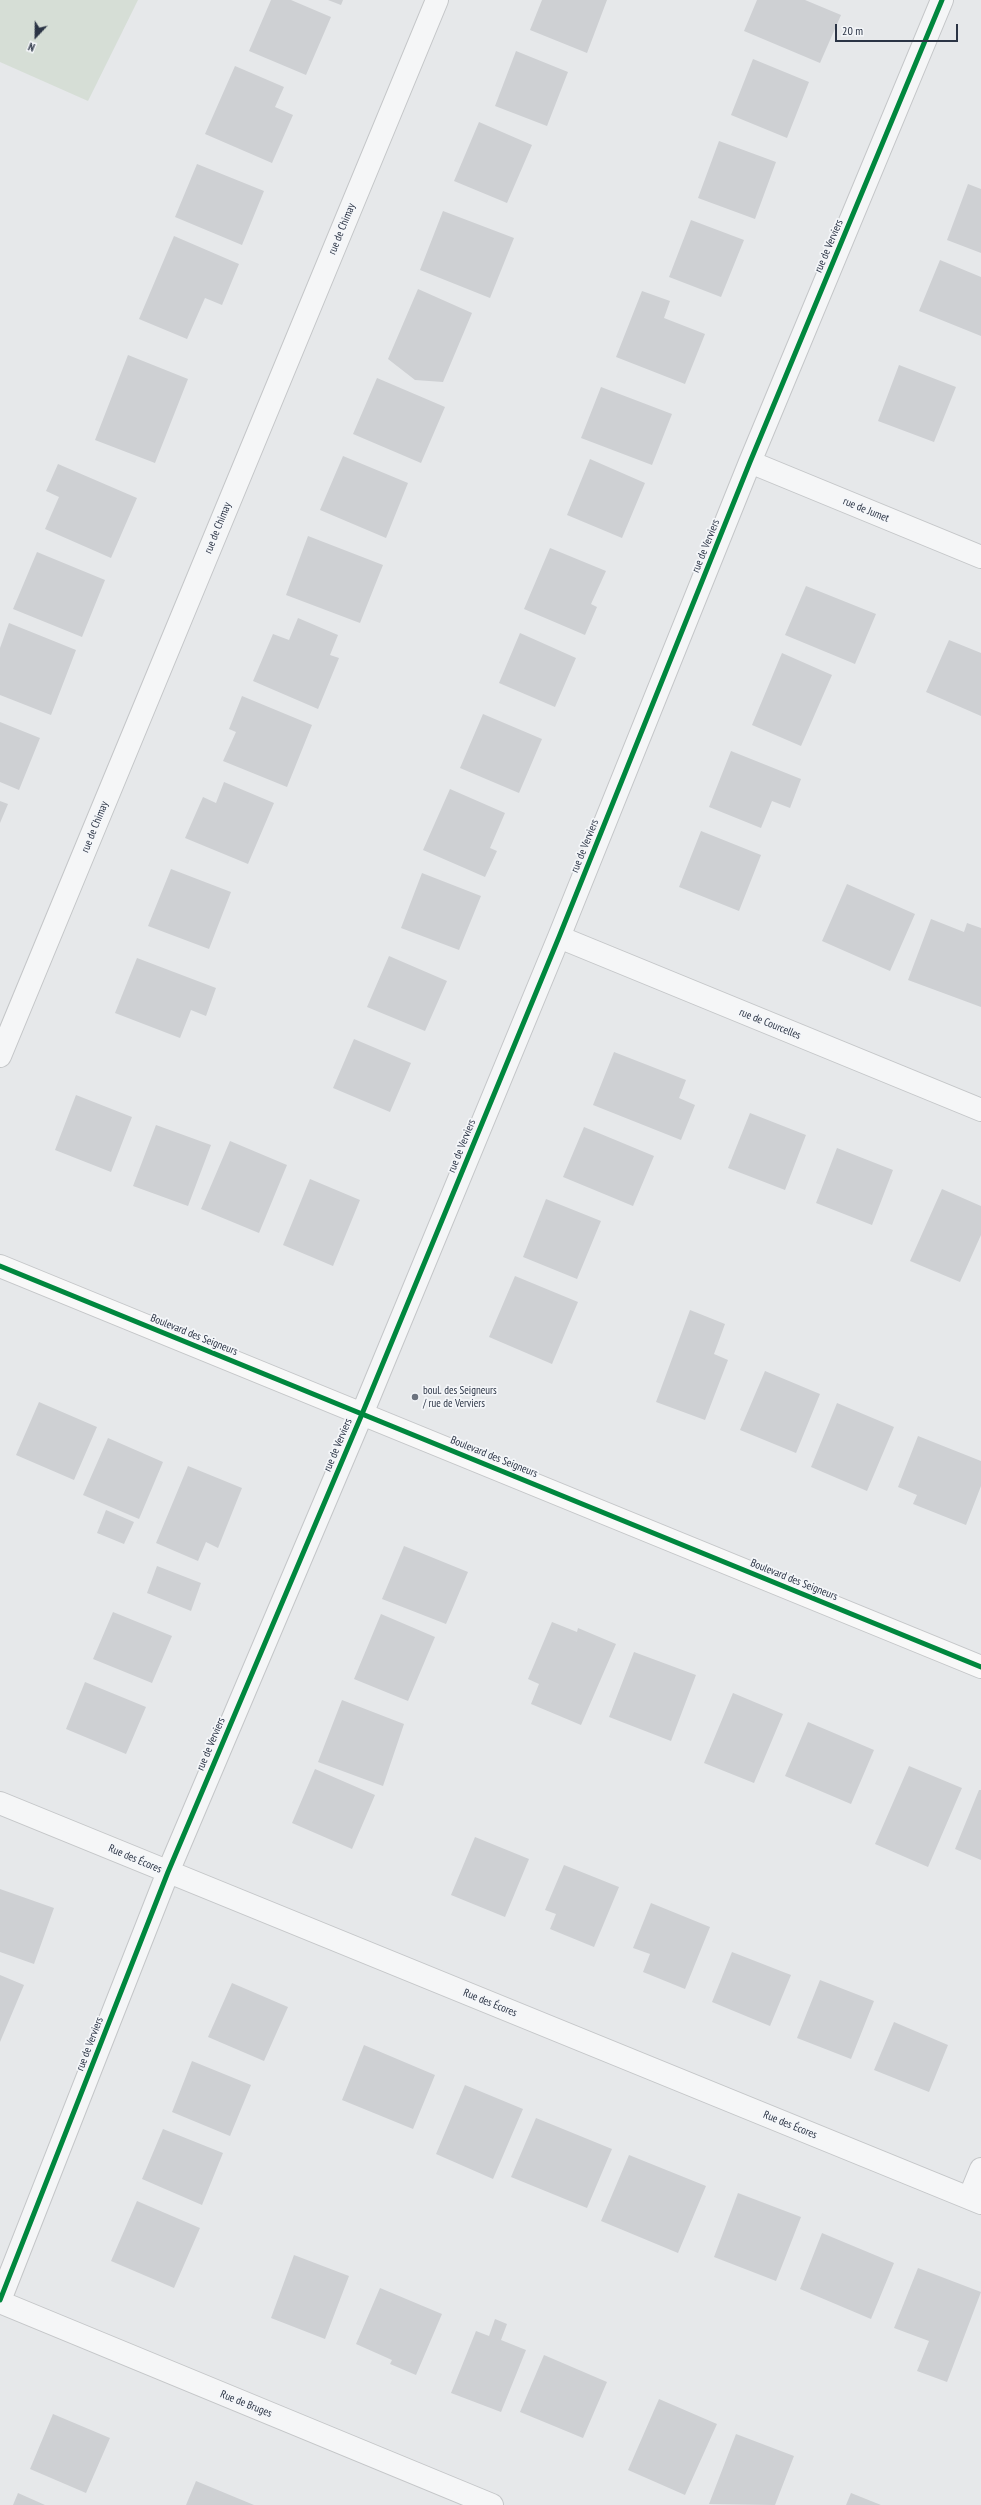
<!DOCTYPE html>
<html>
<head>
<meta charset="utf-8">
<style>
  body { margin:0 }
  #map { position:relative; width:981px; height:2505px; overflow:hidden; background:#e6e8ea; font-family:"PT Sans Narrow",sans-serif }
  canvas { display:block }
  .north { position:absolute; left:16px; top:16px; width:40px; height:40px; -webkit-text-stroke:3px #f4f6f9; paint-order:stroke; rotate:202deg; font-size:11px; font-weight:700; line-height:16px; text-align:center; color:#2b3445 }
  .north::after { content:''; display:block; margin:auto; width:14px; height:18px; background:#2b3445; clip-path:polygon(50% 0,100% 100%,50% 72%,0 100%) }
  .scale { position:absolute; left:835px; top:24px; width:123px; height:18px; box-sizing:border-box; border:2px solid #2b3445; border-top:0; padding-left:5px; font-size:12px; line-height:14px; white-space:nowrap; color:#2b3445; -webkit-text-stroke:3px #f4f6f9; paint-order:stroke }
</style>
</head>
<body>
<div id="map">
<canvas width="981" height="2505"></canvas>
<div class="north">N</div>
<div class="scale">20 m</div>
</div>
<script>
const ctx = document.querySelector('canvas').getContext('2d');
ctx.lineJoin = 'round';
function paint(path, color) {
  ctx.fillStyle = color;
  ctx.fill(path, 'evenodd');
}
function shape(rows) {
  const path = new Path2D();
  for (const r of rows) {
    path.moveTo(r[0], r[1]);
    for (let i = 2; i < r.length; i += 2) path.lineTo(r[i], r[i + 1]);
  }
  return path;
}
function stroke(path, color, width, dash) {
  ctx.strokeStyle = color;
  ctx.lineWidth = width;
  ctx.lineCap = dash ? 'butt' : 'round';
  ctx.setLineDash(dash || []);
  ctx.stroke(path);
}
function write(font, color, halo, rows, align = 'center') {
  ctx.font = font + ' "PT Sans Narrow",sans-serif';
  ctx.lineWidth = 3.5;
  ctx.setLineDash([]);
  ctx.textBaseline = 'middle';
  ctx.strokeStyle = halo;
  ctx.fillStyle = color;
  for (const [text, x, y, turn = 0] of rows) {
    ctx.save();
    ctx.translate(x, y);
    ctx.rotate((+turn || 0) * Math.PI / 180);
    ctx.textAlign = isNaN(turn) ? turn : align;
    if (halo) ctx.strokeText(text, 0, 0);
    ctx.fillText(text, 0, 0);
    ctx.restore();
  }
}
paint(shape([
  [0,0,138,0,88,101,0,62]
]), '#d6ded6');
paint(shape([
  [271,0,291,0,331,17,306,75,249,51],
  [328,0,343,0,341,5],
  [542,0,607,0,587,53,530,30],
  [757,0,805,0,841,15,820,63,744,31],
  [516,51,568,72,547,126,495,106],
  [753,59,809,82,787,138,731,115],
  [235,66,284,87,275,107,293,115,272,163,205,134],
  [479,122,532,145,507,203,454,181],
  [719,141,776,162,755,219,698,198],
  [197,164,264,191,242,245,175,217],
  [968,184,981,189,981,253,947,240],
  [443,211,514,238,490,298,420,270],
  [691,220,744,240,721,297,669,277],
  [174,236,239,264,222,305,205,298,187,339,139,319],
  [940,260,981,277,981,336,919,311],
  [418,289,472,313,443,382,415,380,388,359],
  [642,291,670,301,664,318,705,334,685,384,616,357],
  [128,355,188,379,155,463,95,440],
  [899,365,956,387,934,442,878,421],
  [377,378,445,407,421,463,353,434],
  [601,387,672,414,652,465,581,438],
  [343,456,408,483,386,538,320,510],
  [590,459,645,483,622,538,567,515],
  [58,464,137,498,111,558,45,529,59,497,46,491],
  [308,536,383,565,360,623,286,595],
  [550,548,606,571,591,604,597,607,585,635,524,609],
  [37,552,105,580,82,637,13,609],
  [806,586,876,614,855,664,785,635],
  [298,618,338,635,330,655,339,658,318,709,253,681,273,634,289,640],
  [9,623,76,650,51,715,0,695,0,648],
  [520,633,576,658,555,707,499,683],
  [949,640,981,653,981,716,926,692],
  [782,653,832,675,801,746,752,725],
  [242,696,312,725,287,787,223,761,236,732,229,729],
  [483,714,542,739,519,793,460,768],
  [0,722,40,738,19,790,0,782],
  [731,751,801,779,790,808,772,801,761,828,709,807],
  [224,782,274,803,248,864,185,838,203,797,216,803],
  [450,789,505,813,490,848,497,851,485,877,423,850],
  [0,801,8,804,0,823],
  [701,831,761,855,739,911,679,887],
  [171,869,231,892,209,949,148,926],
  [422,873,481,896,459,950,401,928],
  [847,884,915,914,890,971,822,941],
  [931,919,964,932,967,923,981,928,981,1007,908,980],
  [389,956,447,981,425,1031,367,1007],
  [137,958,216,988,206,1016,191,1010,180,1038,115,1013],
  [354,1039,411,1063,390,1112,333,1088],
  [614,1052,686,1080,679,1098,695,1105,681,1140,593,1105],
  [76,1095,132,1117,111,1172,55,1150],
  [750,1113,806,1135,785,1190,728,1168],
  [156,1125,211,1145,188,1206,133,1186],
  [584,1127,654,1156,633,1206,563,1177],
  [230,1141,287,1165,259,1233,201,1209],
  [837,1148,893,1170,872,1225,816,1203],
  [310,1179,360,1200,333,1266,283,1245],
  [942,1189,981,1206,981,1235,960,1282,910,1261],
  [546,1199,601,1221,577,1279,523,1257],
  [515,1276,578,1302,552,1364,489,1337],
  [690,1310,725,1324,714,1354,728,1360,705,1420,656,1402],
  [765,1371,820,1394,796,1453,740,1430],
  [39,1402,97,1427,74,1480,16,1455],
  [837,1403,894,1427,867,1491,811,1467],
  [918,1436,981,1461,981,1486,966,1525,913,1504,917,1495,898,1487],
  [108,1438,163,1462,139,1519,83,1495],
  [188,1466,242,1488,218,1548,206,1542,198,1561,156,1543],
  [106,1510,134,1522,124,1544,97,1533],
  [404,1546,468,1572,446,1624,382,1599],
  [157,1566,201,1583,191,1611,147,1593],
  [113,1612,172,1636,152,1683,93,1659],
  [381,1614,435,1637,408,1701,354,1679],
  [552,1622,577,1632,578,1628,616,1644,581,1725,531,1704,539,1684,528,1679],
  [634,1652,696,1675,671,1741,609,1717],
  [85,1682,146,1707,126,1754,66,1729],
  [733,1693,783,1714,754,1783,704,1763],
  [342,1700,404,1724,383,1786,318,1762],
  [808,1722,874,1750,851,1804,785,1776],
  [909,1766,962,1788,928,1867,875,1844],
  [315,1769,375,1795,352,1849,292,1823],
  [979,1790,981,1790,981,1860,955,1849],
  [475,1837,529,1859,505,1917,451,1895],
  [564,1865,619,1887,594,1947,550,1929,556,1914,545,1910],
  [0,1889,54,1908,34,1964,0,1952],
  [651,1903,710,1927,685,1989,643,1972,650,1954,633,1948],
  [732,1952,791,1975,770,2026,712,2002],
  [0,1975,24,1985,0,2042],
  [820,1980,874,2001,851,2059,797,2038],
  [232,1983,288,2007,264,2061,208,2037],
  [894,2022,948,2045,929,2092,874,2070],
  [364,2045,435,2075,413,2129,342,2100],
  [192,2061,251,2085,230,2136,172,2112],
  [465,2085,523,2109,493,2179,436,2154],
  [536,2118,612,2149,587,2208,511,2177],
  [163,2129,223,2153,202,2205,142,2179],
  [629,2155,706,2186,678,2253,601,2221],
  [738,2193,801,2217,776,2281,714,2257],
  [137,2201,200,2228,174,2288,111,2261],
  [822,2233,894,2263,871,2319,800,2289],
  [294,2255,349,2276,325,2339,271,2318],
  [918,2268,981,2292,947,2382,917,2371,929,2341,894,2328],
  [380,2288,442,2314,416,2375,390,2364,392,2360,356,2344],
  [495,2319,507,2324,501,2340,526,2350,501,2412,451,2393,476,2331,489,2336],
  [544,2355,607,2382,583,2438,520,2412],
  [659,2399,717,2424,685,2495,628,2470],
  [53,2414,110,2438,86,2493,30,2469],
  [736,2434,794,2456,775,2505,709,2504],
  [196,2481,254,2505,186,2505],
  [18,2493,45,2505,13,2505],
  [851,2493,881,2505,846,2505]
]), '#ced0d3');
const street = shape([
  [750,462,981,557],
  [559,937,981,1110],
  [0,1056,437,0],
  [0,1803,981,2203],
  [969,2198,981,2169],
  [0,2300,168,1872,362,1414,559,937,750,462,942,0],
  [0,2302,492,2505]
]);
const secondary = shape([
  [0,1266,981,1667]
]);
stroke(street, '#c4c6c8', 24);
stroke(secondary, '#c4c6c8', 24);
stroke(street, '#f5f6f7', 22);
stroke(secondary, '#f8f8f8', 22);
stroke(shape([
  [0,1266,981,1667],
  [0,2300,168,1872,362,1414,559,937,750,462,942,0]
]), '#00873e', 5);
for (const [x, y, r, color] of [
  [415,1397,4,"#6c737f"]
]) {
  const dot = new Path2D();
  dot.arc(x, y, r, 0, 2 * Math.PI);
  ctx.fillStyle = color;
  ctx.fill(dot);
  stroke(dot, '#f4f6f9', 1.5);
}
write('11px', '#2b3445', '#f4f6f9', [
  ["rue de Chimay",342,229,-68],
  ["rue de Verviers",829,246,-67],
  ["rue de Jumet",866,510,22],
  ["rue de Chimay",218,528,-68],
  ["rue de Verviers",706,546,-68],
  ["rue de Chimay",95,827,-68],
  ["rue de Verviers",585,846,-68],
  ["rue de Courcelles",770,1024,22],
  ["rue de Verviers",462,1146,-68],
  ["Boulevard des Seigneurs",194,1335,22],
  ["rue de Verviers",338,1445,-67],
  ["Boulevard des Seigneurs",494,1457,22],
  ["Boulevard des Seigneurs",794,1580,22],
  ["rue de Verviers",211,1744,-67],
  ["Rue des Écores",135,1859,23],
  ["Rue des Écores",490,2003,22],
  ["rue de Verviers",90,2044,-69],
  ["Rue des Écores",790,2125,22],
  ["Rue de Bruges",246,2404,22]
]);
write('11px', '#2b3445', '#f4f6f9', [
  ["boul. des Seigneurs",423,1391],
  ["/ rue de Verviers",423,1404]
], 'left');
</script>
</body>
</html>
